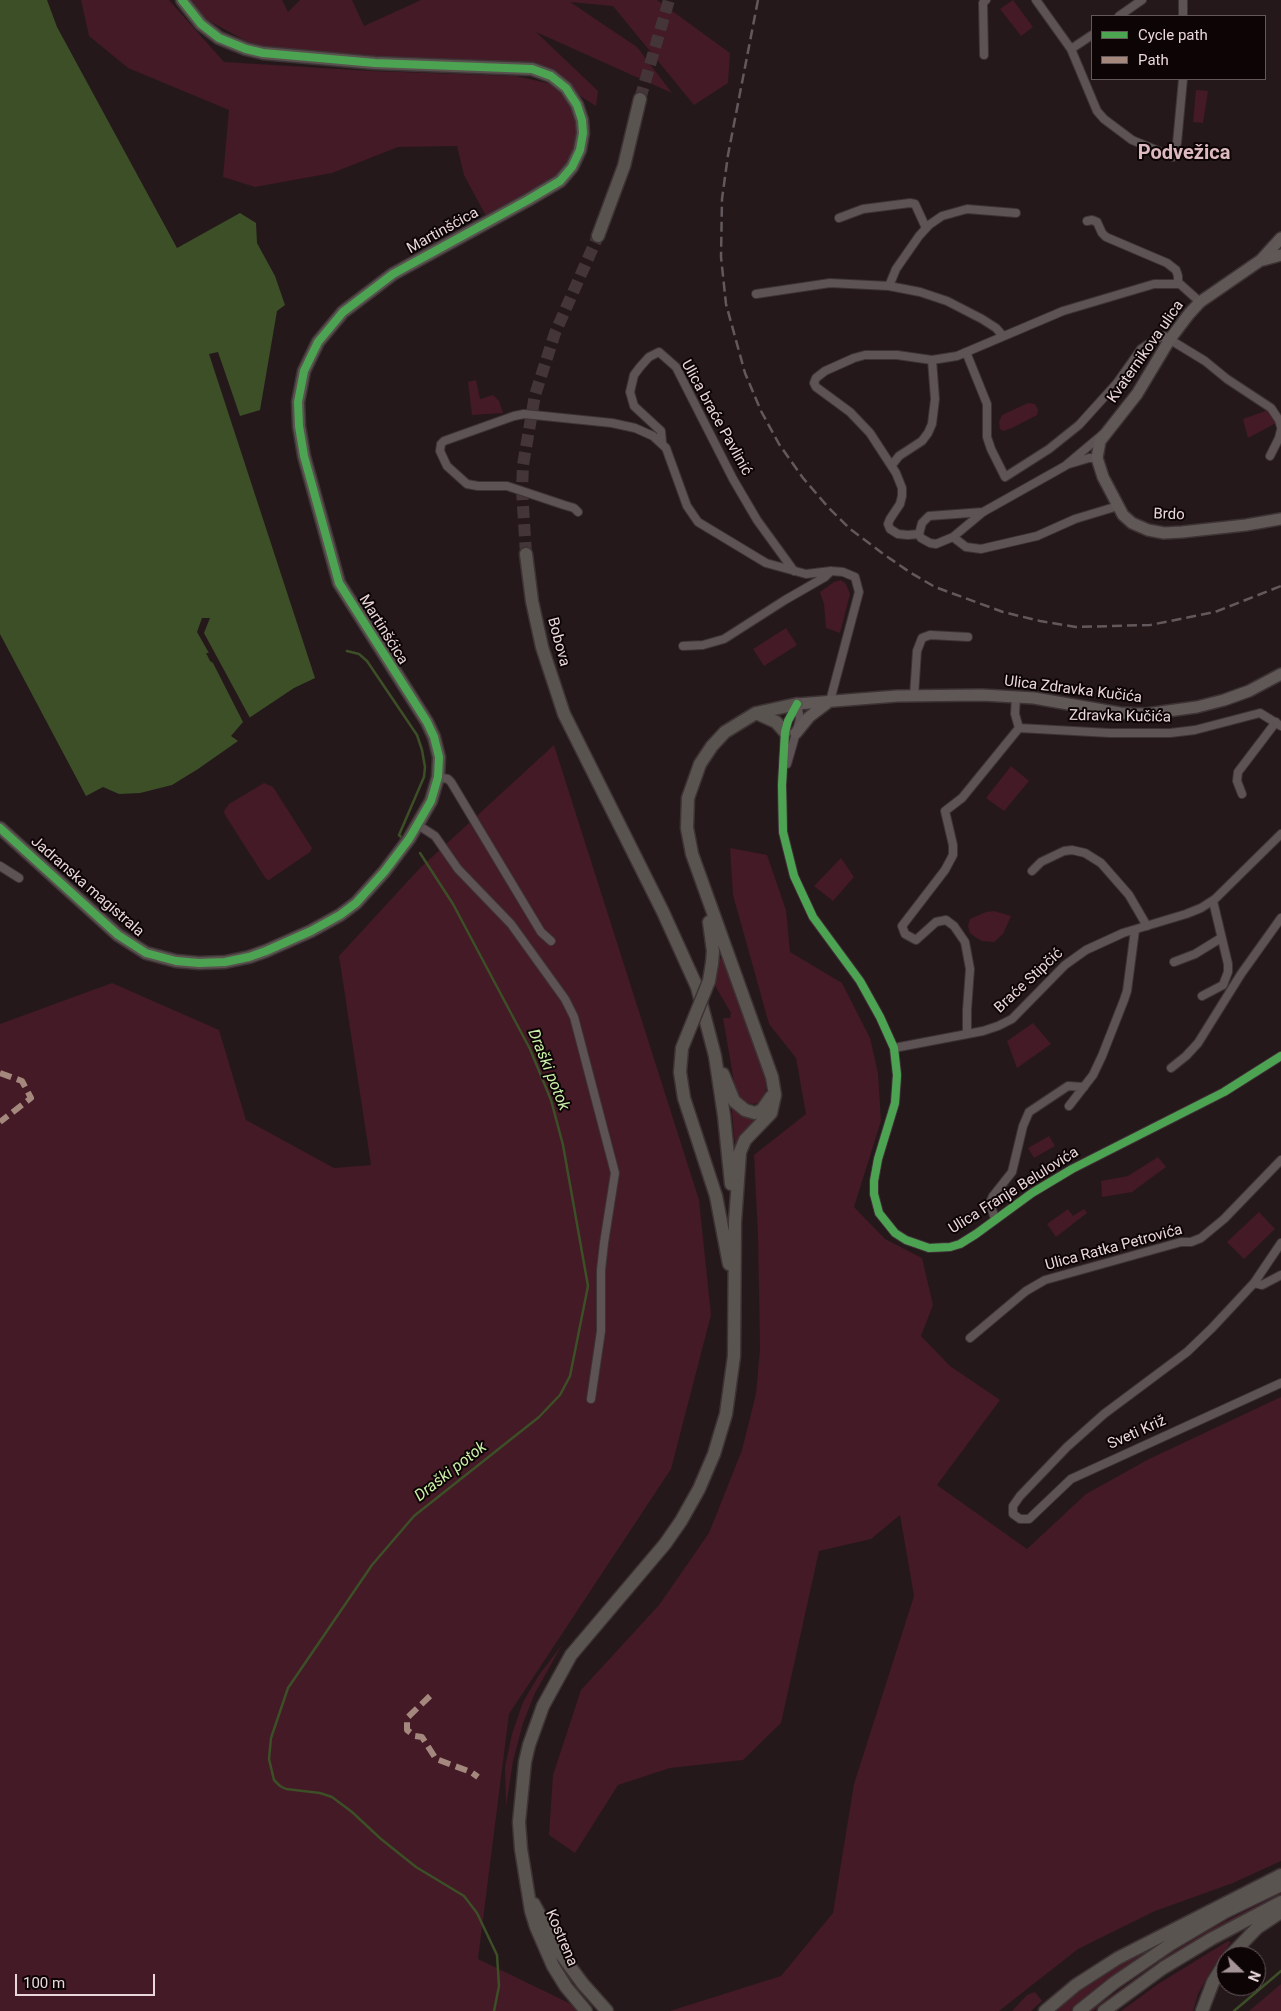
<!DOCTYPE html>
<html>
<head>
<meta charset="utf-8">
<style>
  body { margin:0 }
  #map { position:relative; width:1281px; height:2011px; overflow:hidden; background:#25181b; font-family:Roboto,sans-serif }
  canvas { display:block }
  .legend { position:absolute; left:1091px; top:15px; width:175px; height:65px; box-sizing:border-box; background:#0d0405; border:1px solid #65585a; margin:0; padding:6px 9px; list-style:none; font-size:15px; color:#ead7da }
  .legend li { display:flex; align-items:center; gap:10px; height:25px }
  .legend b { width:25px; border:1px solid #65585a }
  .north { position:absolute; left:1216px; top:1946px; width:50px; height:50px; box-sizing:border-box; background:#0d0405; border:1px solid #65585a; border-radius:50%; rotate:112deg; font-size:14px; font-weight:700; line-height:20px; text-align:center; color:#ead7da }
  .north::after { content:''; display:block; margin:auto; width:18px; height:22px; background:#a59497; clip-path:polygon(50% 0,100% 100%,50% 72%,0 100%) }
  .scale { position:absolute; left:15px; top:1974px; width:140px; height:22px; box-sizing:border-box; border:2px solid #ead7da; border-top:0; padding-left:6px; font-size:15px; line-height:18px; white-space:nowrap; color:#ead7da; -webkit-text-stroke:4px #0d0405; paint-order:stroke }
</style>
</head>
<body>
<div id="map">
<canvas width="1281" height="2011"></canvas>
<ul class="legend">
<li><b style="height:6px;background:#4ca352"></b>Cycle path</li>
<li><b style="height:6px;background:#a5887d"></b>Path</li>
</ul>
<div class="north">N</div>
<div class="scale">100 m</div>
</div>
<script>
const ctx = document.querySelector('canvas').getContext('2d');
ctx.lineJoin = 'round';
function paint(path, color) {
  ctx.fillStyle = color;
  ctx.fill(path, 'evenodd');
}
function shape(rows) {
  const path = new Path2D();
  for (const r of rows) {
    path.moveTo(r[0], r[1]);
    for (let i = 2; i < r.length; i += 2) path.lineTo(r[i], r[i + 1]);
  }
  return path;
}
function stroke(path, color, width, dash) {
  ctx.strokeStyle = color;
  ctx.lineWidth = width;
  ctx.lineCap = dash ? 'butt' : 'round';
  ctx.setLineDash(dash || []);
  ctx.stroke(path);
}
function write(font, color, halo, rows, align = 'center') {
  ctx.font = font + ' Roboto,sans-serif';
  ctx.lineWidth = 4;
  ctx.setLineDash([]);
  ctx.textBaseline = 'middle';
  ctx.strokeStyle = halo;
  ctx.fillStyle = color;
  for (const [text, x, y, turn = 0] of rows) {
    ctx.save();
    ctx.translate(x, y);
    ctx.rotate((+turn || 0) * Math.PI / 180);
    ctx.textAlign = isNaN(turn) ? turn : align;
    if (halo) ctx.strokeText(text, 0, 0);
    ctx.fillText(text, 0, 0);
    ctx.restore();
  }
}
paint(shape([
  [81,0,169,0,224,62,372,71,516,76,547,83,558,88,568,102,575,117,576,138,566,170,487,218,464,175,457,146,398,147,332,173,255,187,223,177,229,110,128,68,89,36],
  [191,0,282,0,288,12,300,0,352,0,364,26,421,0,657,0,730,53,728,83,694,105,613,6,570,2,637,47,672,93,536,32,598,91,596,106,526,62,411,59,339,55,255,46,202,17],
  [1013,0,1033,27,1021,36,1000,9],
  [1196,90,1208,91,1203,123,1193,122],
  [476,380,480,399,493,395,499,401,503,413,472,415,468,382],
  [1028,403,1035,404,1038,410,1037,415,1012,428,1003,431,1000,429,999,422,1002,415],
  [1268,410,1276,423,1248,438,1243,419],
  [841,580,846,584,850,594,840,633,826,628,824,604,820,592,834,582],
  [786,628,797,645,764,666,753,649],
  [554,745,699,1200,711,1315,671,1469,509,1714,478,1959,569,2003,577,2011,0,2011,0,1024,112,983,219,1030,246,1120,334,1168,371,1165,339,956,419,869],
  [1011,766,1029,781,1004,811,986,798],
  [264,783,273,787,312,848,310,852,269,880,266,879,225,815,224,811,229,804],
  [730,848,767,855,786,910,790,952,842,983,870,1038,878,1073,881,1121,854,1207,885,1239,922,1258,933,1305,921,1336,950,1366,1000,1400,937,1485,1027,1549,1086,1494,1149,1459,1281,1397,1281,1861,1233,1883,1155,1911,1078,1949,999,2011,670,2011,781,1976,833,1913,854,1784,914,1596,900,1515,871,1539,819,1551,781,1723,743,1760,670,1768,618,1785,575,1853,549,1835,553,1775,581,1690,659,1605,709,1533,742,1450,756,1394,760,1349,758,1235,754,1155,806,1114,796,1058,769,1024,733,895],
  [841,858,854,877,833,901,814,886],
  [994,911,1011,916,1003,934,994,942,982,941,975,937,970,933,968,926,970,919,986,912],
  [722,958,765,1075,766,1095,759,1103,753,1104,743,1102,735,1088,723,1018,730,1018,731,1013,714,984,718,959],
  [1033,1023,1051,1044,1017,1068,1007,1041],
  [731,1101,760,1116,740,1135,735,1145],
  [1049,1136,1055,1146,1034,1158,1028,1148],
  [1158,1157,1166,1167,1132,1192,1102,1197,1101,1181,1128,1176],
  [1068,1209,1073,1216,1084,1209,1087,1213,1056,1237,1047,1224],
  [1259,1212,1275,1229,1244,1259,1227,1242],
  [562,1645,535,1693,523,1723,513,1761,506,1807,505,1767,512,1734,523,1702,539,1675],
  [1281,1893,1281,1895,1201,1938,1174,1954,1093,2011,1090,2011,1165,1957,1210,1929],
  [1228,1941,1231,1942,1213,1967,1198,1994,1193,2011,1121,2011,1158,1984],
  [1150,1947,1152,1950,1070,2011,1054,2011,1074,1993,1120,1963],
  [1281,1984,1281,2011,1249,2011],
  [1035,1992,1042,2001,1031,2011,1012,2011,1027,1995]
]), '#431a25');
paint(shape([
  [0,0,47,0,57,27,177,248,240,213,256,223,257,243,275,276,285,305,277,311,260,410,240,416,218,352,209,354,315,678,294,688,243,722,231,736,238,741,198,769,172,785,140,793,119,794,103,787,86,796,0,634]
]), '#3c4f27');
paint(shape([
  [202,618,210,618,204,633,250,718,243,722,213,663,210,661,206,653,209,653,197,632]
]), '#25181b');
stroke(shape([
  [347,651,359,654,367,661,417,735,422,750,425,767,424,777,399,835,401,837],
  [420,853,453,904,530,1049,551,1100,563,1145,588,1286,570,1376,560,1395,539,1417,414,1516,372,1565,288,1688,271,1738,269,1759,274,1780,280,1786,286,1789,320,1793,332,1797,352,1812,381,1839,416,1867,464,1896,477,1913,497,1955,499,1986,494,2011],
  [1234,2011,1281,1971]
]), '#3c4f27', 2.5);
stroke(shape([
  [640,99,669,0],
  [526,554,522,490,523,465,535,395,555,333,598,236]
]), '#433538', 12, [12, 6]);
const minor = shape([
  [1036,0,1071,49,1097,111,1104,119,1132,140,1173,157,1177,143,1183,79],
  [1119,16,1142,0],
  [1183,16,1183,0],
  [1071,49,1092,35],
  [984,55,983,3,986,0],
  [839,218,863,209,910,203,915,204,926,228],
  [1087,221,1092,220,1097,222,1102,233,1106,237,1167,263,1176,270,1178,276,1178,283],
  [889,286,896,269,919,236,929,225,942,216,967,209,1016,213],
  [756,294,830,283,889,286,920,292,947,301,982,319,996,328,1003,336],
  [966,352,987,404,987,437,991,449,1005,477,1049,449,1079,425,1117,383,1141,349,1156,339,1164,336,1205,361,1227,379,1271,408,1279,420,1281,427],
  [662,442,661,431,634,406,630,392,634,375,640,367,649,357,659,352,676,367,733,479,757,520,794,571],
  [1270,456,1279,438,1281,430],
  [1069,464,1089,458,1097,458],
  [892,465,899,456,922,441,928,433,932,424,935,399,932,360],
  [578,512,574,508,564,505,507,486,478,486,467,484,447,466,440,451,441,444,444,441,514,416,524,414,612,423,635,428,653,436,666,448,687,506,698,522,766,563,806,574,831,571,843,572,855,577,859,592,830,701],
  [983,512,929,516,922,523,919,534,921,538,930,543,936,544,953,537,983,512,1065,466,1103,434],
  [919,534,908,535,898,534,890,529,888,524,890,519,900,504,902,496,902,488,896,473,870,433,850,412,816,387,814,383,816,378,825,371,854,358,865,355,897,355,932,360,957,356,1063,311,1154,284,1180,284,1200,302],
  [953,537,966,547,981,549,1037,536,1075,519,1118,506],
  [683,646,703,645,724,639,785,600,825,577,831,571],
  [914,696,917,651,922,638,930,635,968,637],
  [1016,696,1015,714,1019,728],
  [797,704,788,721,785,732,782,785,783,832,794,876,813,917,860,981,880,1017,894,1048,897,1075,895,1103,878,1159,874,1181,874,1194,879,1213,895,1233,906,1240,929,1248,950,1247,960,1244,976,1234,1032,1193,1072,1169,1224,1092,1281,1056],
  [1019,728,1110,733,1170,733,1195,730,1260,713,1281,726],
  [787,764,800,719,797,704],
  [438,777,448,779,451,782,541,932,551,941],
  [1242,794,1237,781,1238,772,1276,722],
  [418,825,435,836,458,869,511,924,565,999,574,1017,615,1173,604,1243,601,1270,601,1331,591,1399],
  [0,866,19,878],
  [1032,871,1041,862,1064,851,1072,850,1085,853,1101,863,1129,895,1147,926],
  [1174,962,1195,954,1221,938],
  [1202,996,1223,985,1228,972,1228,964,1213,901],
  [967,1034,967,1010,970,969,965,942,954,926,946,920,936,922,916,940,905,934,902,926,945,870,953,855,953,845,945,811,962,798,1019,728],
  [894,1048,983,1031,998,1026,1012,1019,1065,965,1086,950,1123,933,1186,914,1201,908,1215,899,1281,834],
  [1171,1068,1186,1056,1198,1043,1241,974,1281,918],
  [1069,1106,1093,1075,1102,1056,1124,1000,1127,991,1135,930],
  [995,1219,990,1203,993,1196,1012,1172,1023,1126,1029,1112,1068,1086,1084,1087],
  [1281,1243,1254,1283,1212,1328,1187,1352,1104,1414,1067,1447,1020,1496,1013,1506,1013,1514,1020,1519,1029,1519,1071,1479,1281,1383],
  [1254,1283,1262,1285,1281,1275],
  [970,1338,1026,1291,1045,1280,1181,1242,1191,1242,1201,1238,1224,1219,1281,1160]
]);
const secondary = shape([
  [1281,238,1261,260,1200,302,1189,314,1170,339,1137,394,1100,441,1097,458,1103,477,1123,515,1132,523,1148,530,1164,533,1182,532,1246,525,1281,519],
  [1263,260,1281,255],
  [797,704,897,696,982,695,1034,698,1120,713,1146,714,1197,707,1224,700,1249,691,1281,674],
  [796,733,809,717,830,701]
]);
const primary = shape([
  [0,828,118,935,146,953,176,961,199,963,225,962,249,957,266,951,311,931,340,915,356,903,384,872,409,839,431,801,438,777,439,757,434,737,427,722,339,583,304,456,299,426,298,402,304,371,318,342,343,312,393,274,528,200,560,181,572,167,580,150,583,133,582,120,577,105,566,88,551,76,532,69,375,63,263,53,246,49,219,38,201,24,182,0]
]);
const trunk = shape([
  [598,236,624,166,640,99],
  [526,554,532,601,542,647,564,714,663,912,697,987,715,1056,724,1116,731,1184],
  [756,713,776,722,785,732],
  [709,922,713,951,712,963],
  [723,1074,734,1101,745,1110,755,1113,762,1110,771,1097],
  [716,1196,729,1264],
  [534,1904,560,1953,583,1984,607,2011],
  [1230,1956,1257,1928,1281,1912],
  [586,2011,566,1987,553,1966,536,1927,531,1911,521,1849,519,1822,525,1762,529,1745,543,1706,571,1655,665,1544,681,1521,699,1489,714,1454,726,1414,734,1356,735,1222,740,1152,745,1140,771,1113,775,1095,772,1077,692,854,687,828,688,798,700,764,712,746,725,732,756,713,797,704],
  [1045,2011,1076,1985,1118,1958,1281,1875],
  [1079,2011,1114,1983,1171,1944,1225,1912,1281,1885],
  [1104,2011,1163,1968,1211,1939,1281,1902],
  [1202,2011,1213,1982,1226,1961]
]);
stroke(minor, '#3d3335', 10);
stroke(secondary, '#3d3335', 14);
stroke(primary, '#3d3335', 15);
stroke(trunk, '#3d3335', 15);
stroke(minor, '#5d5254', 8);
stroke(secondary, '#605857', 11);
stroke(primary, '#59524f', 12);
stroke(trunk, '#5a5450', 12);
stroke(shape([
  [758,0,728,155,722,199,721,257,726,304,745,373,761,411,779,444,803,478,828,507,850,529,882,553,911,573,935,587,1003,612,1040,621,1076,627,1150,625,1215,612,1281,586]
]), '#63595c', 2.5, [10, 5]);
const trunkBridge = shape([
  [712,963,709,981,682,1048,680,1072,684,1098,716,1196]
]);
stroke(trunkBridge, '#3d3335', 15, []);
stroke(trunkBridge, '#5a5450', 12);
stroke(shape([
  [0,1073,22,1081,31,1098,0,1122],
  [430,1696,407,1718,407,1730,415,1736,422,1737,436,1759,471,1772,478,1777]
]), '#a5887d', 6, [12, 6]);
stroke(shape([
  [797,704,788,721,785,732,782,785,783,832,794,876,813,917,860,981,880,1017,894,1048,897,1075,895,1103,878,1159,874,1181,874,1194,879,1213,895,1233,906,1240,929,1248,950,1247,960,1244,976,1234,1032,1193,1072,1169,1224,1092,1281,1056],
  [0,828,118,935,146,953,176,961,199,963,225,962,249,957,266,951,311,931,340,915,356,903,384,872,409,839,431,801,438,777,439,757,434,737,427,722,339,583,304,456,299,426,298,402,304,371,318,342,343,312,393,274,528,200,560,181,572,167,580,150,583,133,582,120,577,105,566,88,551,76,532,69,375,63,263,53,246,49,219,38,201,24,182,0]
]), '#4ca352', 8);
write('15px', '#ead7da', '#0d0405', [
  ["Martinšćica",443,231,-29],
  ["Kvaternikova ulica",1146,352,-55],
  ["Ulica braće Pavlinić",716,418,61],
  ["Brdo",1169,515,2],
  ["Martinšćica",383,630,58],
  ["Bobova",558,642,75],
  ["Ulica Zdravka Kučića",1073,690,7],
  ["Zdravka Kučića",1120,717,1],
  ["Jadranska magistrala",87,887,41],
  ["Braće Stipčić",1029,981,-43],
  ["Ulica Franje Belulovića",1014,1191,-32],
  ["Ulica Ratka Petrovića",1114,1248,-15],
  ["Sveti Križ",1137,1433,-24],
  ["Kostrena",561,1938,67]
]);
write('italic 16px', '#caf0a7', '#0d0405', [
  ["Draški potok",548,1070,68],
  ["Draški potok",451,1472,-38]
]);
write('bold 20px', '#ddbac0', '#0d0405', [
  ["Podvežica",1184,154]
]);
</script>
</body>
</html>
